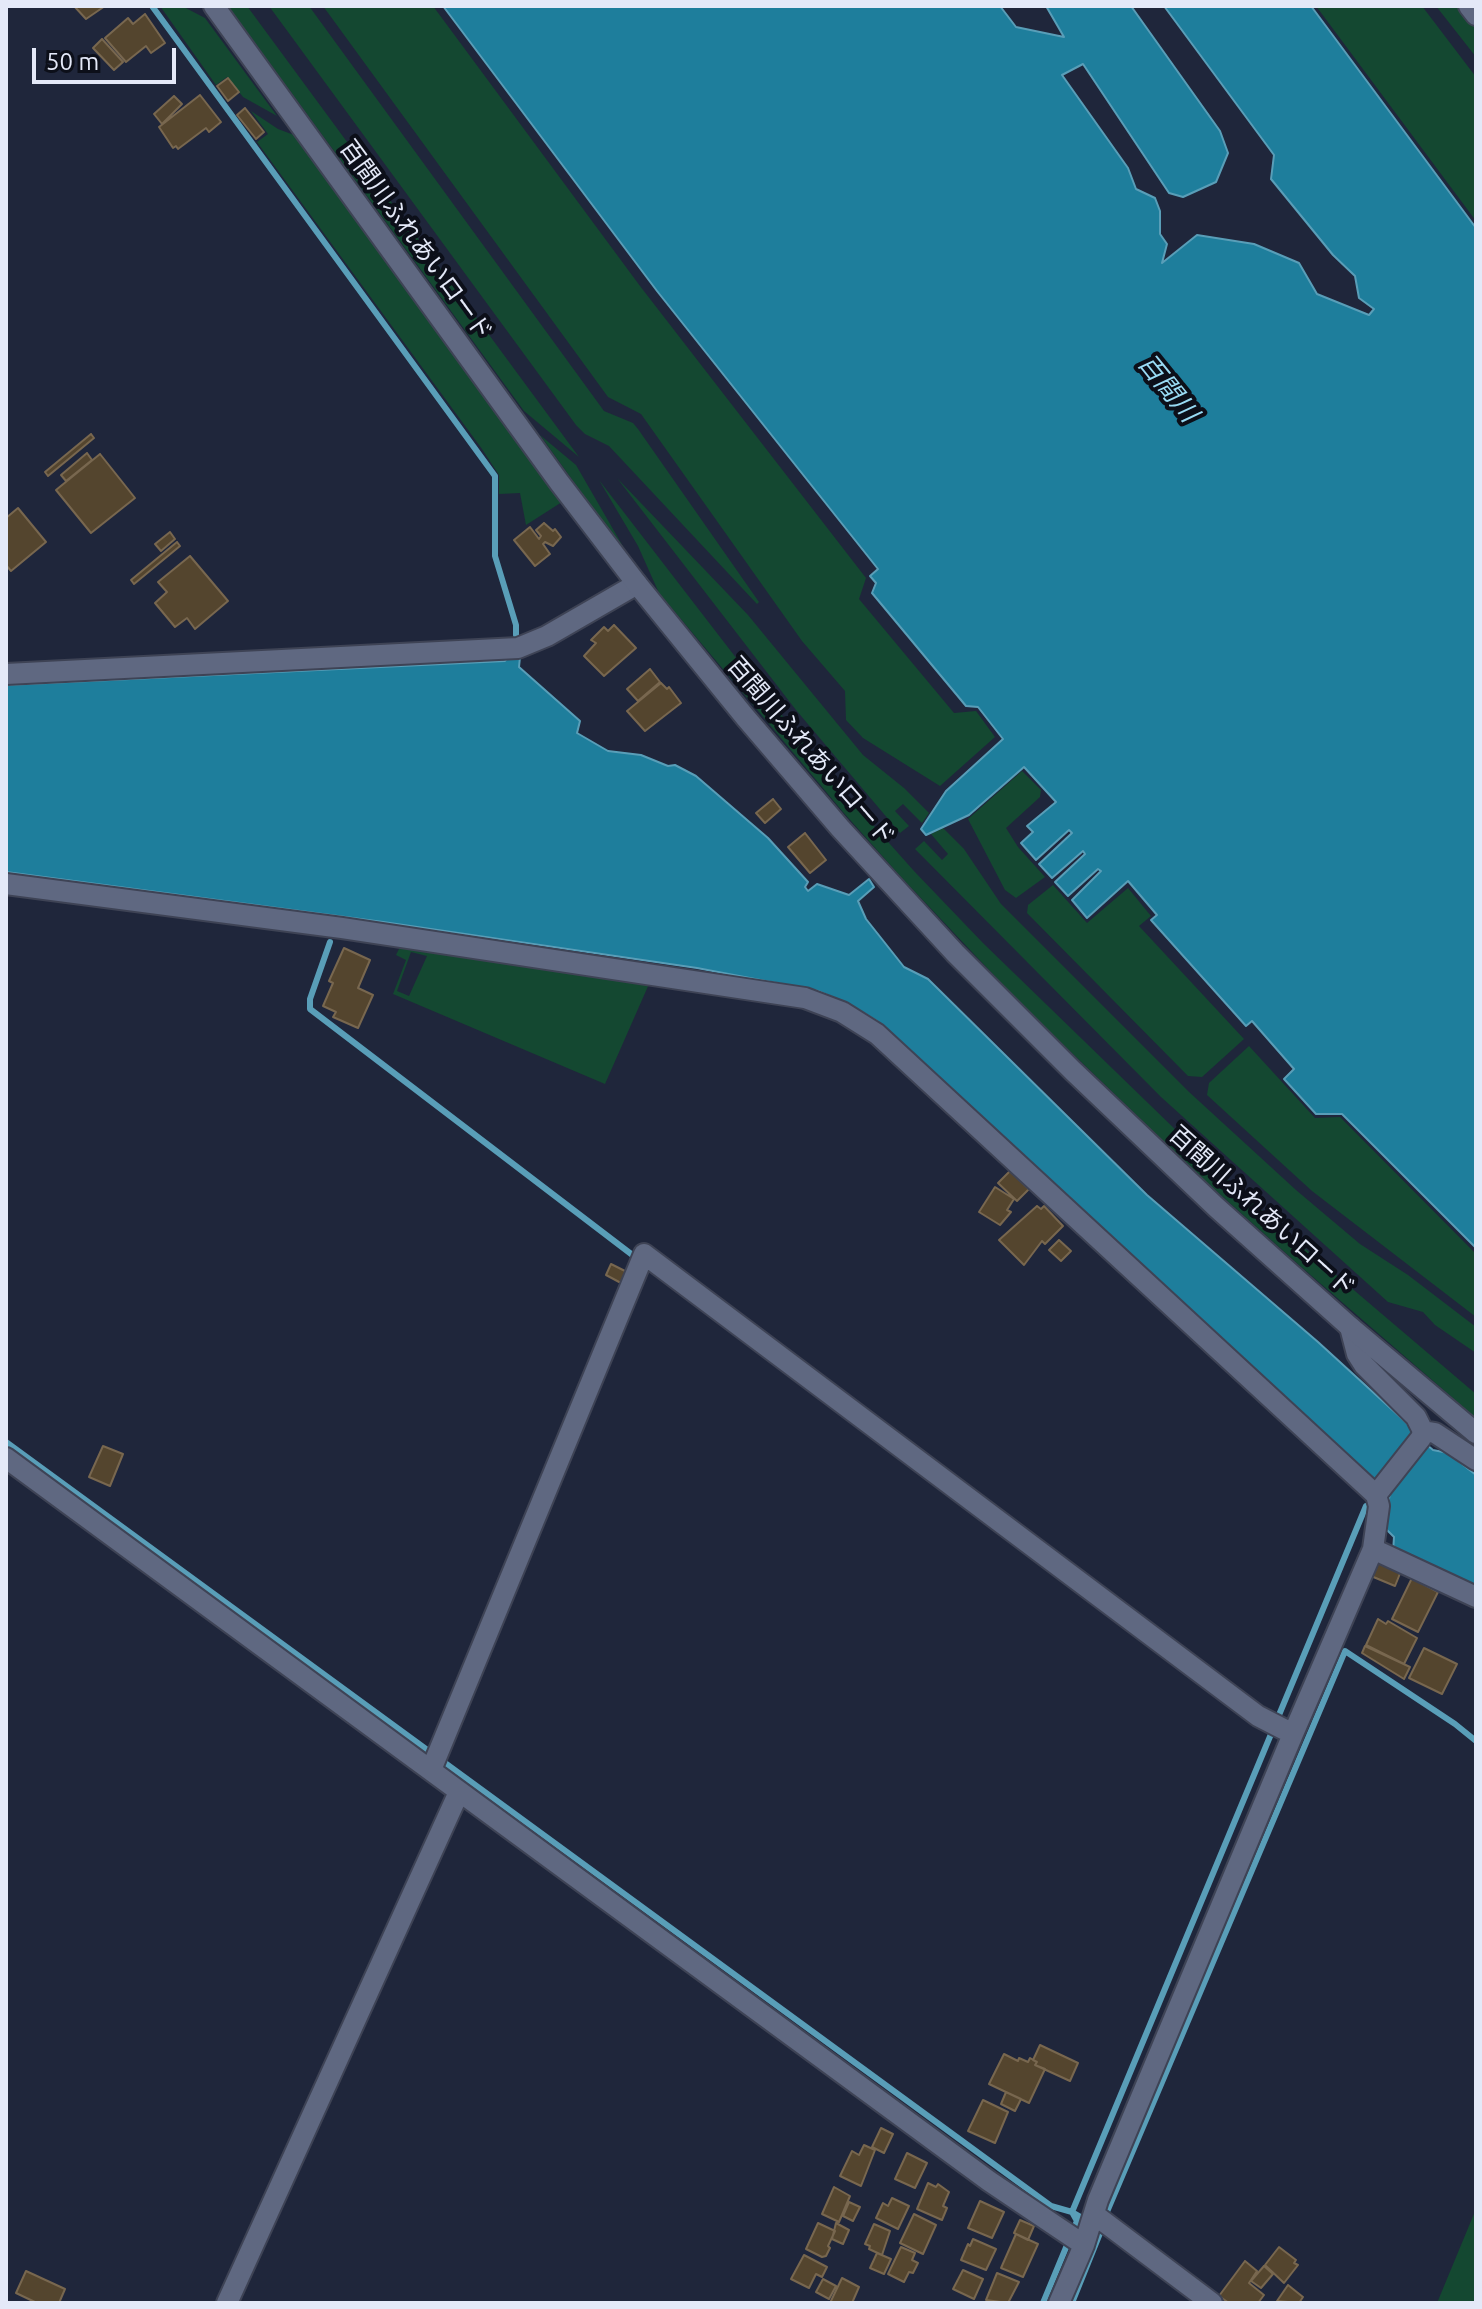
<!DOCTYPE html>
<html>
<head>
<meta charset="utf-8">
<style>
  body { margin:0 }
  #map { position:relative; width:1482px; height:2309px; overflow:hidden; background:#1f263b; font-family:Ubuntu,sans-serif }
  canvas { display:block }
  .frame { position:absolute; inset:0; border:8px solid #e4e9f8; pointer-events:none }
  .scale { position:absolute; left:32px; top:48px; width:144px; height:36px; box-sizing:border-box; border:4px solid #e4e9f8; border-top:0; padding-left:10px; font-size:24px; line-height:28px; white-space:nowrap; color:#e4e9f8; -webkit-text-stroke:6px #0c0f19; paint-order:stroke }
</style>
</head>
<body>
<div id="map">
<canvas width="1482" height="2309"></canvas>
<div class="frame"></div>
<div class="scale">50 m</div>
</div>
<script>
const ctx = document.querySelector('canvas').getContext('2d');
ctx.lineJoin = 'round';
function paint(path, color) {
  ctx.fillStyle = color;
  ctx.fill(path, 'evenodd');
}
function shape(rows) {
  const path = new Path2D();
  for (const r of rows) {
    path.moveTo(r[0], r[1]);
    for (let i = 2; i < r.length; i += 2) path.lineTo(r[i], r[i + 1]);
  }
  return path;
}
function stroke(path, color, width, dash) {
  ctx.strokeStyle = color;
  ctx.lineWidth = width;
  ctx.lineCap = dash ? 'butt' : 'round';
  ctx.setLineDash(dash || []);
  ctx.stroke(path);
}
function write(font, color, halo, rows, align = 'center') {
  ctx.font = font + ' Ubuntu,"Noto Sans JP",sans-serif';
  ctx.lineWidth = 8;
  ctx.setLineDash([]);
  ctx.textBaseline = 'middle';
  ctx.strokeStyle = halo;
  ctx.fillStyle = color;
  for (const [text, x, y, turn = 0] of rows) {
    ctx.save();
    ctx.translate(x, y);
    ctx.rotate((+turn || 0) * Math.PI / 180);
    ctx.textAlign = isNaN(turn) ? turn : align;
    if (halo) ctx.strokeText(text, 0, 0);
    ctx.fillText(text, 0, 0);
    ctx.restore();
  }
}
paint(shape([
  [160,6,182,6,205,18,277,116,243,97,227,77,216,85],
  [228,6,247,6,579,457,524,411],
  [269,6,309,6,604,411,633,423,638,429,759,602,757,604,609,446,585,434,576,425],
  [323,6,433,6,640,286,866,578,859,599,954,713,976,711,995,737,940,786,863,738,846,720,845,691,802,641,641,414,608,397],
  [1316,6,1422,6,1476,77,1476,221],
  [1436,6,1457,6,1476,28,1476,57],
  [251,111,278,129,294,135,562,502,526,525,520,493,499,494,499,475,482,449,257,142,268,134],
  [540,435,576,465,628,555,599,517],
  [617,478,748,615,863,755,904,788,929,813,922,823,903,804,895,811,909,826,900,833,796,710],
  [599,480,747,672,849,798,914,871,983,943,1215,1168,1288,1234,1476,1394,1476,1418,1299,1265,1204,1180,1024,1007,901,877,843,812,659,593,638,546],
  [1022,771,1041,790,1040,797,1006,828,1018,847,1045,877,1016,898,1005,890,968,819],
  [943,828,964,849,1001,904,1188,1091,1296,1190,1360,1244,1408,1275,1476,1327,1476,1353,1435,1325,1423,1312,1388,1302,1161,1097,915,849,924,841,942,860,948,854,931,834],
  [1053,885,1087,923,1128,888,1151,916,1139,926,1244,1039,1202,1077,1188,1076,1027,913,1028,905],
  [400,947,649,984,605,1084,393,994,406,960,396,955],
  [411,952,427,956,409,996,397,991],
  [1249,1046,1315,1118,1340,1117,1476,1254,1476,1317,1312,1191,1207,1095,1209,1083],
  [1476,2209,1476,2303,1437,2303]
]), '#144831');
const water = shape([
  [443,6,1000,6,1016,27,1064,37,1046,6,1131,6,1220,131,1228,153,1216,182,1183,197,1169,193,1083,64,1062,75,1128,168,1136,189,1155,198,1160,211,1160,234,1167,244,1162,263,1197,235,1254,244,1299,263,1317,294,1369,315,1374,309,1359,298,1355,276,1333,255,1271,179,1274,155,1164,6,1311,6,1476,228,1476,1248,1342,1114,1316,1114,1284,1079,1294,1069,1252,1021,1246,1026,1151,920,1157,915,1128,881,1087,918,1072,900,1101,871,1098,869,1068,896,1055,882,1085,854,1083,851,1052,878,1039,864,1072,833,1069,830,1036,860,1021,843,1033,832,1027,826,1056,802,1024,767,969,815,926,835,921,829,946,791,1003,739,978,707,966,706,872,593,876,583,870,576,878,569,657,291,443,6],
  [509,656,520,657,519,667,580,721,577,733,608,751,641,755,668,766,675,765,696,776,768,838,808,882,805,887,808,891,817,884,849,895,869,879,874,887,858,901,866,919,904,967,928,979,1147,1195,1318,1342,1410,1426,1414,1434,1433,1450,1448,1453,1476,1475,1476,1591,1393,1552,1394,1537,1384,1527,1390,1493,1366,1477,1096,1229,877,1021,852,1006,818,991,697,968,383,922,6,872,6,685,505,661,509,656]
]);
paint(water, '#1e7e9c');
stroke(water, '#599eb8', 2);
stroke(shape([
  [152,6,495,476,495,556,516,625,516,635],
  [330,942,310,999,310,1009,639,1260],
  [6,1442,1051,2206,1072,2212,1086,2220],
  [1106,2214,1345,1651,1455,1724,1476,1741],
  [1043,2303,1077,2221,1072,2212,1366,1506],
  [1072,2303,1103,2226]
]), '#599eb8', 6);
const building = shape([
  [74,6,105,6,86,19,74,6],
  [145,14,165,43,151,53,146,46,126,62,105,38,128,18,133,24,145,14],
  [102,39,123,62,114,70,93,48,102,39],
  [228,78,239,92,228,101,217,86,228,78],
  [200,95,221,122,209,132,206,128,178,149,176,146,173,148,159,127,200,95],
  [174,96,182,104,162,124,154,114,174,96],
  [245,108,264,132,256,139,237,115,245,108],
  [91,434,94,438,48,476,45,472,91,434],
  [87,453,92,460,66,481,61,475,87,453],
  [100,454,135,498,91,533,56,490,100,454],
  [18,508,46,542,11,571,6,565,6,518,18,508],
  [544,523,553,531,555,529,561,537,553,546,545,542,543,544,550,554,535,566,514,540,530,527,539,539,541,536,536,530,544,523],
  [170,532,175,539,161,551,155,544,170,532],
  [177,542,180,546,134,584,131,580,177,542],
  [190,556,228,601,195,629,187,618,175,627,155,603,167,592,158,582,190,556],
  [614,625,636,648,604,676,584,656,596,643,591,640,604,627,608,631,614,625],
  [650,669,660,682,638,701,627,689,650,669],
  [661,683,667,689,669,687,681,703,645,731,627,711,661,683],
  [773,799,781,809,765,823,756,813,773,799],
  [805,833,826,860,810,873,788,847,805,833],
  [344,948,370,960,358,988,373,995,358,1028,333,1017,336,1012,323,1006,333,983,329,981,344,948],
  [1010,1171,1029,1189,1017,1201,998,1183,1010,1171],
  [995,1187,1014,1199,1007,1210,1011,1212,1000,1225,979,1212,995,1187],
  [1037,1206,1041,1209,1044,1206,1063,1226,1045,1244,1042,1241,1024,1265,999,1240,1037,1206],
  [1059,1240,1071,1251,1061,1261,1049,1250,1059,1240],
  [611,1264,627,1272,621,1283,606,1275,611,1264],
  [103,1446,123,1454,110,1486,89,1477,103,1446],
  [1377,1561,1401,1571,1395,1586,1371,1576,1377,1561],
  [1412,1578,1438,1592,1418,1632,1392,1619,1412,1578],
  [1378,1619,1386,1624,1388,1621,1417,1638,1404,1664,1366,1645,1378,1619],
  [1365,1646,1410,1667,1404,1679,1362,1653,1365,1646],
  [1424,1648,1457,1664,1442,1694,1409,1678,1424,1648],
  [1040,2045,1078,2063,1070,2081,1035,2065,1037,2062,1033,2060,1040,2045],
  [1004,2054,1018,2061,1019,2058,1028,2062,1030,2058,1037,2062,1035,2065,1045,2069,1029,2103,989,2084,1004,2054],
  [1006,2092,1021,2099,1015,2111,1001,2104,1006,2092],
  [983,2100,1008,2112,995,2143,968,2131,983,2100],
  [881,2128,893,2134,884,2153,872,2147,881,2128],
  [864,2145,875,2150,861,2186,840,2176,852,2151,859,2155,864,2145],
  [907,2153,927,2163,915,2188,895,2179,907,2153],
  [928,2183,936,2187,938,2184,949,2192,943,2206,947,2208,942,2220,917,2209,928,2183],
  [834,2187,850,2196,839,2222,822,2214,834,2187],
  [892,2198,909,2206,898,2229,876,2218,883,2203,888,2206,892,2198],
  [980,2201,1004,2212,992,2238,968,2228,980,2201],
  [849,2202,860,2207,853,2221,843,2216,849,2202],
  [914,2214,936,2225,923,2254,900,2243,914,2214],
  [1020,2220,1034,2226,1028,2240,1014,2233,1020,2220],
  [818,2223,835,2231,828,2246,830,2248,826,2256,822,2257,806,2249,818,2223],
  [836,2223,849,2230,843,2244,832,2239,836,2223],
  [874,2224,890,2231,882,2255,869,2249,870,2246,865,2244,874,2224],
  [1016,2234,1038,2244,1023,2277,1001,2268,1016,2234],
  [973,2239,996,2249,986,2270,961,2260,968,2244,970,2246,973,2239],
  [901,2247,915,2253,912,2260,918,2263,913,2273,909,2272,904,2282,888,2274,901,2247],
  [1279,2247,1296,2260,1294,2263,1298,2265,1284,2283,1265,2265,1279,2247],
  [877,2253,891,2259,884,2274,870,2268,877,2253],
  [804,2255,827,2267,822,2277,816,2274,809,2288,791,2279,804,2255],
  [1245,2261,1257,2271,1249,2283,1264,2295,1258,2303,1229,2303,1219,2296,1245,2261],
  [1264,2266,1273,2274,1261,2288,1251,2281,1264,2266],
  [963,2270,983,2279,974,2299,953,2289,963,2270],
  [26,2271,65,2289,59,2303,37,2303,16,2293,26,2271],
  [997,2273,1019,2282,1008,2303,986,2300,997,2273],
  [842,2278,859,2287,852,2303,830,2303,842,2278],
  [823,2279,836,2286,829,2299,816,2292,823,2279],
  [1288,2285,1303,2297,1299,2303,1277,2301,1288,2285]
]);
paint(building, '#54452e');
stroke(building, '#78674f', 2);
const minor = shape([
  [6,674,518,648,547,636,637,584],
  [6,884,342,928,805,998,842,1012,877,1034,1376,1495],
  [1423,1431,1435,1433,1476,1460],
  [6,1458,989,2181,1084,2245],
  [1373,1549,1476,1597],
  [431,1770,644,1254,1258,1716,1293,1734],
  [1095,2215,1212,2303],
  [227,2303,459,1792],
  [1059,2303,1084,2245,1098,2200,1293,1734,1373,1549,1379,1506,1376,1495,1421,1438,1423,1431,1416,1417,1364,1365,1357,1354,1350,1327]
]);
const tertiary = shape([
  [214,6,559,482,637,584,745,717,840,828,955,953,1073,1071,1217,1208,1350,1327,1476,1433],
  [1469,6,1476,15]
]);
stroke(minor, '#3e4355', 24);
stroke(tertiary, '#3e4355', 24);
stroke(minor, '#5f6881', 20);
stroke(tertiary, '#5f6881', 20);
write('24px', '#e4e9f8', '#0c0f19', [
  ["百間川ふれあいロード",416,240,54],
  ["百間川ふれあいロード",811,751,49],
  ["百間川ふれあいロード",1262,1211,42]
]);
write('italic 26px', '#99dbf4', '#0c0f19', [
  ["百間川",1168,388,51]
]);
</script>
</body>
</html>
